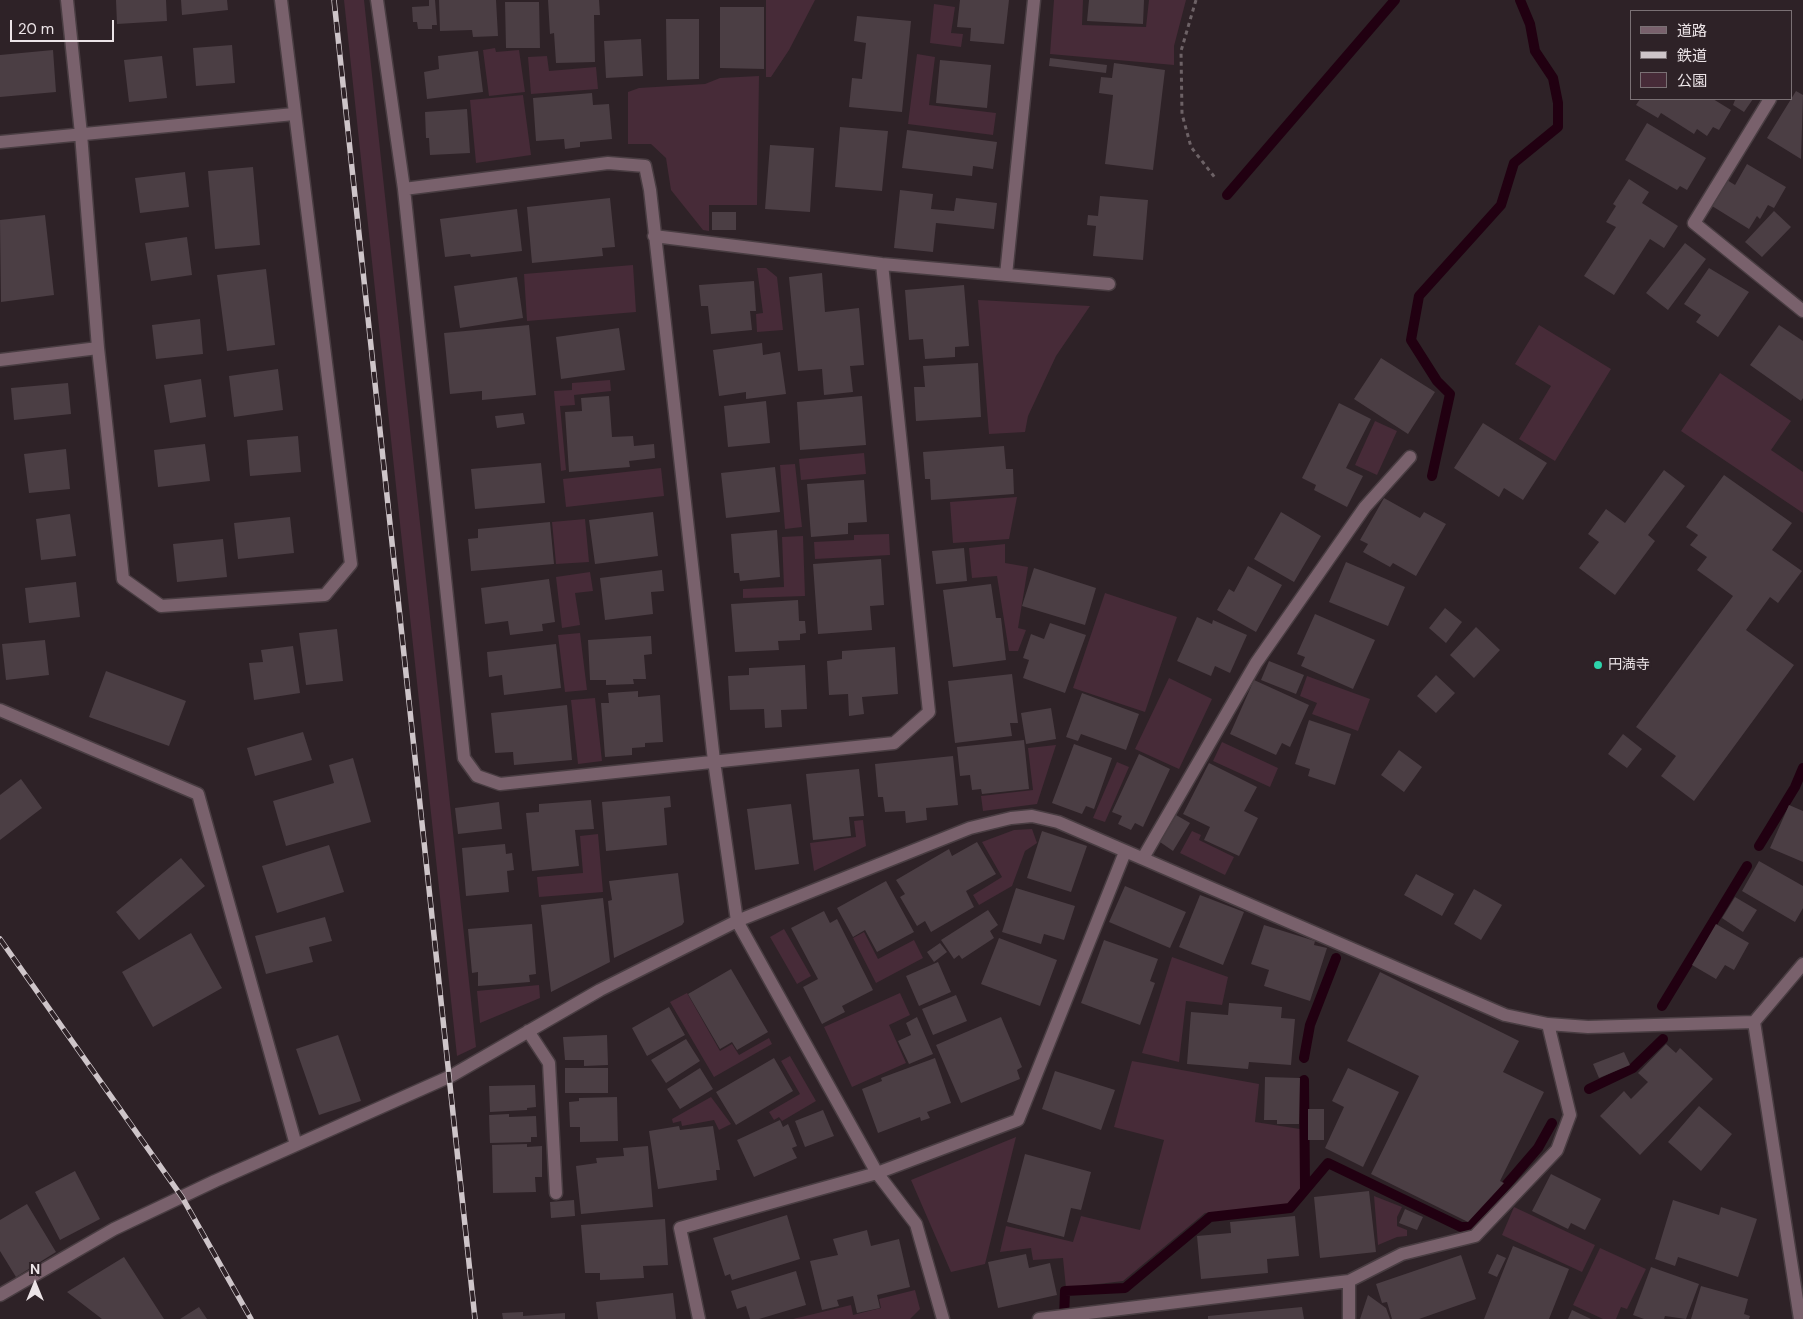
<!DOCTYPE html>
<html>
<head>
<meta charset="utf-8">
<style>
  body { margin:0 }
  #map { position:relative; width:1803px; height:1319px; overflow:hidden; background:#2e2227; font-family:"DM Sans","Noto Sans JP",sans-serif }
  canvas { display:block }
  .legend { position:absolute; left:1630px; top:10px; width:162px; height:90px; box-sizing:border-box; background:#2e2227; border:1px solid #7a7074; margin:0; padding:6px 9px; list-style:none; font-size:15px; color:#ece4e7 }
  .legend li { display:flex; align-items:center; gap:10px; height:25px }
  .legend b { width:25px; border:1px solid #7a7074 }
  .north { position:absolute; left:10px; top:1259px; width:50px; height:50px; -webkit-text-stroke:4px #2e2227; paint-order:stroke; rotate:0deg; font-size:14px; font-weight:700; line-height:20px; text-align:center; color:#ece4e7 }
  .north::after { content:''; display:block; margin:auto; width:18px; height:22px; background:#ece4e7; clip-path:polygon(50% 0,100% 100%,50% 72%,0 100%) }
  .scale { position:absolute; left:10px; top:20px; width:104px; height:22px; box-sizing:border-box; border:2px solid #ece4e7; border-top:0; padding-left:6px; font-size:15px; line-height:18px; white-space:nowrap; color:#ece4e7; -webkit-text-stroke:4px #2e2227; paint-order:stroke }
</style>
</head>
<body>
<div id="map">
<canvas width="1803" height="1319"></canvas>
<ul class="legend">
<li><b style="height:6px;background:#79616c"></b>道路</li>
<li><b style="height:6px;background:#cec5c9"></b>鉄道</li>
<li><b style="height:14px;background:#472b38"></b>公園</li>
</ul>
<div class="north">N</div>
<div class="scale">20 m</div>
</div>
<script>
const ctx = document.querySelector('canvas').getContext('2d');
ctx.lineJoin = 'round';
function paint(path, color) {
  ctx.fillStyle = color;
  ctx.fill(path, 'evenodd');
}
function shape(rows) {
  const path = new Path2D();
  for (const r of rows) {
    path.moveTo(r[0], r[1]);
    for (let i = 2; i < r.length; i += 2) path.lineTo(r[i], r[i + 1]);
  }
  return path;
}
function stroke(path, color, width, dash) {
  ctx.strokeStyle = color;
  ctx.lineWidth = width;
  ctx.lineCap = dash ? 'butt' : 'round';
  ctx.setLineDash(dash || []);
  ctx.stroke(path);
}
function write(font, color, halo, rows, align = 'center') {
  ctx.font = font + ' "DM Sans","Noto Sans JP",sans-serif';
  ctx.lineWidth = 5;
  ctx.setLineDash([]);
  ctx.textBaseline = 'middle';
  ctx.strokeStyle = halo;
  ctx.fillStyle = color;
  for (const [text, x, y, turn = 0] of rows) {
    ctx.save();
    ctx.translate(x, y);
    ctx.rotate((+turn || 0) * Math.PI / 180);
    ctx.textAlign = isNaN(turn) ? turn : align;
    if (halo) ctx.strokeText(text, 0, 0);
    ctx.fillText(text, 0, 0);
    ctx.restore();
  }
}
paint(shape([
  [344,0,364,0,476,1047,457,1056],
  [766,0,815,0,789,50,771,77,766,77],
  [1054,0,1083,0,1082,25,1146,27,1149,0,1186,0,1174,46,1174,65,1050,54],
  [934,4,955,7,951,33,963,34,961,47,930,43],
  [495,48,496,52,519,50,525,92,489,96,483,50],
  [917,54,935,57,929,105,996,113,993,135,908,124],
  [547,56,549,71,596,67,598,89,531,94,528,57],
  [759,76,757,205,709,205,709,231,703,230,671,190,666,158,651,144,628,144,628,92,639,88,705,84,720,78],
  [523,95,531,155,476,163,470,100],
  [633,265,636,312,527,321,524,274],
  [757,268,766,268,777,277,783,330,757,332,756,314,763,313],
  [978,300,1090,306,1056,356,1028,416,1025,432,989,434],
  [1539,325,1611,369,1555,461,1519,439,1551,386,1515,364],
  [1720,373,1791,421,1771,450,1803,472,1803,513,1681,431],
  [610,380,611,391,574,395,575,405,560,406,566,470,561,471,554,391,572,390,572,383],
  [1375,421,1397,431,1377,475,1355,465],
  [864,453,866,474,801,480,799,459],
  [795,464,802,527,785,529,780,465],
  [661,468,664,496,566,507,563,479],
  [1017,497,1009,539,953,543,950,502],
  [585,519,589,562,556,564,552,522],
  [889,534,890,555,815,559,814,542,854,540,854,535],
  [803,536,805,596,743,598,743,589,784,587,782,537],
  [1005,544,1005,563,1028,567,1018,628,1026,630,1018,651,1009,651,997,576,972,578,969,548],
  [590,572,593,591,575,593,580,625,562,628,556,577],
  [1105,593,1177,617,1145,712,1073,688],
  [580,633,587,690,565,692,558,635],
  [1307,676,1370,699,1358,731,1312,714,1317,703,1300,696],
  [1169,678,1212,699,1179,769,1135,749],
  [595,698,602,761,578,764,571,700],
  [1222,742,1278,768,1270,787,1213,761],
  [1056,745,1037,804,983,811,981,796,1033,790,1028,748],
  [1117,762,1129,767,1105,822,1093,818],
  [863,820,866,846,814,871,810,843,856,837,854,821],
  [1032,829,1037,843,1025,851,1012,886,979,905,973,895,1002,877,982,842,1014,830],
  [1192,831,1201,835,1199,840,1234,857,1225,875,1180,853],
  [598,834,603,892,539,897,537,877,583,873,580,836],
  [784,929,811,976,797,984,770,937],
  [864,932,878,959,914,940,923,958,876,983,853,938],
  [1172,957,1228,977,1222,1005,1186,1001,1179,1062,1142,1053],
  [539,985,540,998,480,1023,477,991],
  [687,993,720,1051,732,1044,739,1055,769,1038,772,1044,714,1077,670,1002],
  [900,993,910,1015,889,1025,906,1063,852,1087,824,1027],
  [790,1056,816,1101,782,1121,779,1117,774,1120,769,1112,800,1094,781,1061],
  [1132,1061,1259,1084,1255,1122,1300,1129,1303,1189,1289,1204,1246,1211,1205,1213,1123,1281,1066,1288,1063,1258,1033,1260,1031,1248,1000,1252,1006,1226,1073,1242,1081,1216,1140,1230,1164,1140,1114,1127],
  [711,1097,731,1124,719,1130,714,1120,682,1126,681,1121,673,1123,672,1119],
  [1016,1137,985,1264,951,1272,911,1180],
  [1374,1196,1402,1207,1397,1217,1397,1226,1407,1230,1407,1236,1397,1237,1378,1245],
  [1514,1207,1595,1245,1582,1272,1502,1235],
  [1600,1248,1646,1269,1627,1309,1621,1307,1616,1319,1603,1319,1573,1305],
  [915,1290,920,1309,910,1319,793,1319,851,1305,853,1315,881,1308,879,1299]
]), '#472b38');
stroke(shape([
  [1227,195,1395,0],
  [1432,476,1450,394,1437,381,1411,340,1419,296,1501,205,1514,163,1558,127,1558,103,1553,78,1535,51,1530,24,1520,0],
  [1759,846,1795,787,1803,768],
  [1662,1006,1747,866],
  [1304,1058,1310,1025,1336,958],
  [1304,1080,1305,1189],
  [1589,1089,1633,1068,1663,1039],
  [1064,1319,1065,1291,1125,1288,1210,1217,1290,1208,1328,1163,1461,1227,1470,1227,1538,1148,1552,1123]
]), '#210011', 10);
paint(shape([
  [116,0,166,0,167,21,117,24],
  [181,0,227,0,228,10,182,15],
  [429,0,435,0,437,25,432,25,432,29,418,29,417,22,413,22,412,7,429,6],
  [439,0,496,0,498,36,473,37,472,30,440,31],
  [548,0,599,0,600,15,594,15,595,62,556,63,554,33,550,34],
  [960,0,1009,0,1004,44,970,41,971,28,957,27],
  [1089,0,1144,0,1143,24,1087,21],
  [505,2,539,2,540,48,506,48],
  [720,7,764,7,764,69,720,68],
  [857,16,911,21,902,112,849,107,852,78,862,79,866,43,854,41],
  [666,19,699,19,699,79,667,80],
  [641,39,643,76,606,78,604,41],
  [232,45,235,83,196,86,193,48],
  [53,50,56,92,0,97,0,55],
  [478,51,483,92,427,99,424,72,439,69,438,56],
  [162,56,167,98,129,102,124,60],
  [1050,58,1107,65,1106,73,1049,66],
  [940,60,991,65,987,108,936,103],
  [1114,63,1165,70,1153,170,1105,164,1113,95,1099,93,1101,77,1112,78],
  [1796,91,1803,95,1801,159,1767,138],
  [592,93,593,105,609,104,612,139,580,142,580,147,565,149,564,139,536,141,533,98],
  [1640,99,1713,99,1731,110,1719,130,1713,127,1707,136,1697,129,1694,134,1661,113,1658,118,1636,105],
  [1733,99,1753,99,1744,112,1733,105,1735,100],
  [467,109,470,153,430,155,429,138,426,138,425,112],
  [1647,123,1706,158,1687,190,1680,186,1677,190,1625,160],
  [840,127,888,131,882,191,835,187],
  [907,130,997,142,993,169,973,166,972,176,902,168],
  [770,145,814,148,810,212,765,209],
  [1747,164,1786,187,1774,208,1768,205,1760,219,1757,216,1749,229,1712,206,1727,180,1735,185],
  [253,167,260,245,215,249,208,171],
  [185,172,189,207,140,213,135,178],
  [1629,179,1649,192,1642,203,1678,226,1664,248,1650,239,1614,295,1584,276,1616,227,1606,222,1616,206,1613,204],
  [900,190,933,194,931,209,954,211,956,198,997,203,994,229,936,223,933,252,894,248],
  [1100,196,1148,200,1143,260,1093,256,1096,226,1087,225,1088,215,1098,216],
  [610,198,615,247,602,248,603,256,532,263,527,207],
  [517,209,522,251,471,257,470,254,445,257,440,219],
  [1774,211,1791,227,1762,257,1745,242],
  [712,212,736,212,736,230,712,230],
  [45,215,54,295,1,302,0,220],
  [187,237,192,275,151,281,145,243],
  [1685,243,1706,259,1668,310,1646,293],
  [1709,268,1749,292,1718,337,1696,322,1701,315,1684,304],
  [266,269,275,345,227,351,217,275],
  [822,273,825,312,859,308,864,365,850,366,853,392,824,395,822,369,798,371,789,277],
  [517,277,523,318,460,328,454,286],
  [754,281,756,311,750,311,752,330,711,334,708,306,701,306,699,285],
  [964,285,969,346,955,347,955,357,925,359,923,339,909,340,905,290],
  [200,319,203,354,156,359,152,325],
  [529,325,536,395,482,400,482,391,450,394,444,333],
  [1779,325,1803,341,1803,398,1801,401,1750,365],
  [619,328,625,370,561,379,556,337],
  [762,343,763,355,780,352,786,394,746,399,746,392,719,396,713,350],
  [1381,358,1435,392,1408,434,1354,399],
  [978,363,981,417,916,421,914,387,925,387,923,366],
  [278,369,283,410,234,417,229,376],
  [201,379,206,417,170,423,164,385],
  [68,383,71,414,14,420,11,388],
  [609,396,612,437,633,436,634,446,654,444,655,458,629,461,630,467,569,472,565,412,582,411,581,398],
  [862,396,866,445,800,450,797,402],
  [766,401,770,443,728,447,724,406],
  [1339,403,1371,419,1346,468,1363,476,1347,507,1314,490,1316,485,1302,478],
  [523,413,525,424,497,428,495,416],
  [1483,423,1547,463,1523,500,1504,488,1499,497,1454,468],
  [298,436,301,472,250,476,247,440],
  [205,444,210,481,158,487,154,450],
  [1004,446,1006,469,1013,469,1014,494,931,500,930,479,925,479,923,452],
  [66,449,70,489,29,493,24,454],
  [541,463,545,503,475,509,471,469],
  [775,467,780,512,726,518,721,473],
  [1664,470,1685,486,1648,535,1655,541,1615,595,1579,568,1599,542,1588,534,1606,509,1625,523],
  [1724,475,1792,523,1772,550,1802,571,1778,603,1770,597,1746,630,1794,665,1694,801,1661,776,1676,756,1636,727,1733,596,1697,570,1707,557,1690,545,1698,535,1686,527],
  [864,480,867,522,848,523,848,534,811,537,807,484],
  [1384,498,1420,518,1424,512,1446,524,1416,576,1393,563,1390,567,1363,552,1368,544,1360,540],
  [653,512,658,556,595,564,589,520],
  [1281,512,1321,536,1294,582,1254,559],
  [70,514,76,556,41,560,36,519],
  [290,517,294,553,238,559,234,523],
  [550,522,554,564,471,571,468,539,478,538,478,529],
  [777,530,780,577,740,581,739,573,734,573,731,534],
  [223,539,227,577,177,582,173,544],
  [964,548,967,581,936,584,932,551],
  [881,559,884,605,870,606,872,630,818,634,813,564],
  [1346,562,1405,587,1388,626,1329,602],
  [1248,566,1282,585,1256,632,1217,610,1229,589,1234,592],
  [1034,568,1096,588,1085,625,1022,606],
  [662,570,664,591,651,592,653,614,605,620,600,578],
  [549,579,555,622,542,624,543,631,510,635,508,621,485,624,481,588],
  [76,582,80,617,29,623,25,588],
  [991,584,996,618,1001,618,1006,660,953,667,943,590],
  [798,600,799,621,805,621,806,633,800,634,800,640,778,641,779,650,735,652,731,604],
  [1445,608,1462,622,1446,643,1429,628],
  [1315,614,1375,640,1353,689,1301,666,1305,657,1297,654],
  [1197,617,1212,624,1213,620,1247,635,1230,673,1215,666,1211,676,1177,661],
  [1050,623,1086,635,1065,693,1023,678,1029,660,1023,658,1031,634,1044,639],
  [1476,627,1500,650,1474,678,1450,655],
  [337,629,343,681,306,685,299,633],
  [651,636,652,654,644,655,646,679,633,679,634,684,606,685,606,680,590,680,588,640],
  [45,640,49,675,6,680,2,644],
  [556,644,561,688,504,695,502,675,489,677,487,652],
  [293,646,300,693,254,700,249,663,263,662,261,650],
  [895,647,898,694,862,697,864,714,849,716,848,694,829,695,827,661,842,659,842,651],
  [1269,661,1304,675,1296,694,1261,680],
  [805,665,807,709,781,710,782,727,765,728,764,709,730,710,728,676,749,675,749,668],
  [106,671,186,701,169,746,89,717],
  [1012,674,1018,723,1010,723,1012,736,955,743,948,681],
  [1436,675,1455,693,1436,713,1417,696],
  [1254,680,1309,705,1290,747,1282,743,1276,755,1230,734],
  [638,691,638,697,660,695,663,742,645,743,645,747,632,748,632,755,605,757,601,703,609,703,608,693],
  [1082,693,1139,714,1126,750,1081,734,1078,741,1066,737],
  [567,705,572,760,514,765,513,752,495,753,491,713],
  [1051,708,1056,739,1026,744,1021,713],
  [1309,720,1351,734,1335,785,1308,776,1310,769,1295,764],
  [303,732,312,760,255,776,247,748],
  [1623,734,1642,749,1627,768,1608,754],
  [1024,740,1029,789,982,794,981,789,972,790,970,775,960,776,957,747],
  [1074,744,1112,758,1094,809,1086,806,1082,814,1052,803],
  [1399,750,1422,767,1404,792,1381,775],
  [1139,754,1170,769,1143,827,1135,823,1131,830,1118,824,1122,816,1112,812],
  [953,756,958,805,926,808,927,820,906,823,905,811,885,812,883,797,878,797,875,764],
  [353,758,371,822,286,846,273,801,334,783,329,765],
  [1209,763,1257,787,1244,811,1258,818,1239,856,1204,840,1210,827,1183,814],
  [859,769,864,816,849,817,851,836,813,840,806,774],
  [21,779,42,808,0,840,0,795],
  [670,796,671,807,664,808,667,845,606,851,602,802],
  [591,800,594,829,575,830,579,866,532,871,526,813,539,812,539,804],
  [499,802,502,829,458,834,455,808],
  [791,804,799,864,755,870,747,809],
  [1789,805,1803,811,1803,862,1770,848],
  [1176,815,1190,823,1173,851,1160,842],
  [1042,831,1087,846,1071,892,1027,878],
  [977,842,996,874,966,891,974,907,931,932,925,921,917,926,900,897,905,894,896,880,949,849,952,856],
  [505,844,506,854,512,853,514,870,507,871,509,892,466,896,462,848],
  [329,845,344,892,277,913,262,866],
  [181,858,205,886,139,940,116,912],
  [1759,861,1803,886,1803,908,1795,922,1742,891],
  [678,873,684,922,682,925,614,958,608,901,612,900,609,881],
  [1416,874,1454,894,1442,916,1404,895],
  [886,881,914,932,877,952,865,930,853,937,837,908],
  [1125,886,1186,912,1170,948,1109,922],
  [1016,888,1075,906,1064,940,1044,934,1041,944,1002,932],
  [1474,889,1502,905,1481,940,1454,924],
  [1200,895,1244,912,1223,965,1179,947],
  [1735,897,1757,910,1743,932,1722,918],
  [603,898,610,962,551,992,541,905],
  [988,910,998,925,990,931,994,938,962,959,959,955,954,959,941,940],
  [824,911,830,923,837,919,873,990,842,1006,845,1012,822,1024,803,987,818,979,791,928],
  [325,917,332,941,309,947,313,962,266,974,255,936],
  [532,924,536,974,529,975,530,982,478,986,478,972,472,973,468,929],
  [1716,924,1749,943,1734,970,1725,965,1716,979,1692,965],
  [1264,925,1315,941,1314,945,1327,948,1310,1001,1264,986,1269,970,1251,964],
  [191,933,222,988,153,1027,122,972],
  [999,938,1057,960,1040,1006,981,984],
  [1104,940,1158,959,1150,981,1155,983,1140,1025,1081,1003],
  [940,943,947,952,934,962,927,952],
  [938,962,951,992,919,1006,906,976],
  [731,969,768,1032,737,1050,732,1042,720,1049,688,994],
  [1380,972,1519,1041,1503,1072,1544,1092,1500,1181,1504,1183,1468,1222,1371,1174,1419,1076,1347,1041],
  [956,995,967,1021,933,1035,922,1009],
  [1229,1003,1282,1007,1281,1018,1295,1019,1291,1065,1249,1062,1248,1069,1187,1064,1191,1012,1228,1015],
  [669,1007,685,1035,647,1056,632,1028],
  [917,1017,933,1054,909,1064,898,1041,911,1035,906,1023],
  [1001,1017,1022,1067,1017,1070,1020,1079,961,1103,936,1045],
  [338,1035,361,1101,319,1115,296,1049],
  [607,1035,608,1065,584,1066,584,1060,565,1060,563,1037],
  [686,1039,700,1061,666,1083,651,1060],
  [1666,1044,1676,1053,1680,1048,1713,1079,1640,1155,1600,1116,1624,1091,1631,1099,1648,1082,1638,1073],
  [1624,1052,1630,1065,1599,1078,1593,1064],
  [774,1058,793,1091,736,1125,716,1092],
  [935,1058,951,1103,927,1112,930,1118,921,1121,920,1117,878,1133,862,1089,882,1081,881,1078],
  [565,1068,608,1068,608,1093,565,1093],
  [700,1068,713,1089,680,1109,667,1089],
  [1348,1068,1399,1092,1363,1167,1325,1148,1344,1107,1332,1101],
  [1055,1071,1115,1090,1101,1130,1042,1109],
  [1265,1077,1300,1078,1299,1124,1277,1124,1277,1120,1264,1120],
  [535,1085,536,1107,527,1108,527,1110,490,1112,489,1086],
  [617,1097,618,1141,580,1142,580,1127,570,1127,569,1102,579,1101,579,1098],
  [1699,1106,1732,1134,1701,1171,1668,1142],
  [1308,1109,1324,1109,1324,1140,1308,1140],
  [823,1110,834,1136,805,1147,795,1121],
  [509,1114,509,1117,536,1116,537,1137,531,1137,531,1142,490,1143,489,1115],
  [780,1120,783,1127,788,1124,797,1146,792,1148,797,1158,754,1177,737,1140],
  [679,1126,680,1130,713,1126,720,1170,716,1170,717,1180,658,1189,649,1131],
  [527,1144,527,1147,542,1146,542,1177,535,1177,536,1192,493,1193,492,1145],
  [648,1146,653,1207,581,1214,576,1166,597,1163,596,1158,624,1156,623,1148],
  [1025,1154,1091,1172,1081,1210,1071,1208,1064,1237,1007,1222],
  [75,1171,100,1219,60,1240,35,1192],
  [1551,1174,1601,1199,1585,1230,1571,1223,1568,1229,1532,1211],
  [1369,1191,1376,1252,1320,1258,1314,1197],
  [574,1200,575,1216,551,1218,550,1202],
  [1673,1200,1719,1215,1721,1207,1757,1219,1738,1277,1678,1257,1675,1266,1655,1259],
  [27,1204,56,1252,16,1277,0,1251,0,1220],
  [1405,1209,1423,1217,1417,1230,1399,1223],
  [787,1215,800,1259,732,1280,730,1274,725,1276,713,1238],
  [1295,1216,1299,1256,1267,1259,1268,1273,1201,1279,1197,1236,1231,1233,1230,1222],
  [665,1219,668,1265,643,1266,644,1278,600,1280,600,1273,585,1273,581,1225],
  [867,1230,871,1246,899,1239,910,1287,877,1295,880,1308,857,1313,853,1296,837,1300,839,1306,822,1310,810,1261,838,1255,833,1239],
  [1513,1246,1569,1269,1549,1319,1484,1319],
  [1026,1254,1029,1268,1050,1263,1057,1295,998,1308,988,1262],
  [1497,1254,1506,1258,1497,1277,1488,1273],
  [1461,1255,1476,1299,1419,1319,1392,1319,1387,1302,1382,1303,1376,1284],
  [124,1257,164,1319,102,1319,67,1292],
  [1651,1267,1699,1284,1686,1319,1665,1316,1664,1319,1644,1319,1633,1315],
  [796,1271,806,1305,759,1319,750,1319,746,1306,737,1309,731,1291],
  [1701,1286,1748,1299,1744,1314,1750,1316,1749,1319,1691,1319],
  [673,1293,676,1319,598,1319,596,1302],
  [1368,1295,1386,1308,1390,1319,1360,1319],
  [199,1307,207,1319,180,1319],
  [1302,1307,1304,1319,1208,1319,1208,1316],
  [1572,1310,1591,1319,1568,1319],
  [523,1312,523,1316,565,1313,565,1319,503,1319,502,1313]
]), '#4b3e44');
const minor = shape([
  [377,0,404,189,464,758,477,776,500,784,894,743,929,712,882,264],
  [1770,99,1694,223,1803,311],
  [0,142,294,114],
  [404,189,608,163,645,166,650,190,714,761,737,921,877,1173,916,1224,943,1319],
  [654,236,882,264,1109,284],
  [1006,275,1034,0],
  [98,348,123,579,161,606,325,595,351,564,281,0],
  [0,360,98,348,81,134,67,0],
  [0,710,198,794,296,1145],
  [1143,858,1256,663,1365,507,1410,457],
  [1754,1022,1800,1319],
  [528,1031,549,1063,556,1193],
  [1349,1281,1349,1319],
  [0,1295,114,1229,215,1181,451,1076,600,990,737,921,970,828,1011,818,1032,816,1058,822,1505,1015,1548,1024,1588,1027,1754,1022,1803,964],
  [699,1319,680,1228,877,1173,1018,1120,1125,852],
  [1039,1319,1349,1281,1402,1254,1475,1236,1557,1150,1570,1115,1548,1024]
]);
stroke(minor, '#493d42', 15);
stroke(shape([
  [1196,0,1181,51,1182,114,1191,147,1216,179]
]), '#6d6266', 3, [4, 4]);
stroke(minor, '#79616c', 12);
const rail = shape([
  [334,0,475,1319],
  [0,939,182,1197,251,1319]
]);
stroke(rail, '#cec5c9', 5.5);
stroke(rail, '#2e2227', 4, [11]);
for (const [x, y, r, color] of [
  [1598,665,5,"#2dd4ab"]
]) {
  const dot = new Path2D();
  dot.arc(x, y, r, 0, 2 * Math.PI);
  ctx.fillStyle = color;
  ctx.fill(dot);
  stroke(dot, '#2e2227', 2);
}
write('14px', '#ece4e7', '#2e2227', [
  ["円満寺",1608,665]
], 'left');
</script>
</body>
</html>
